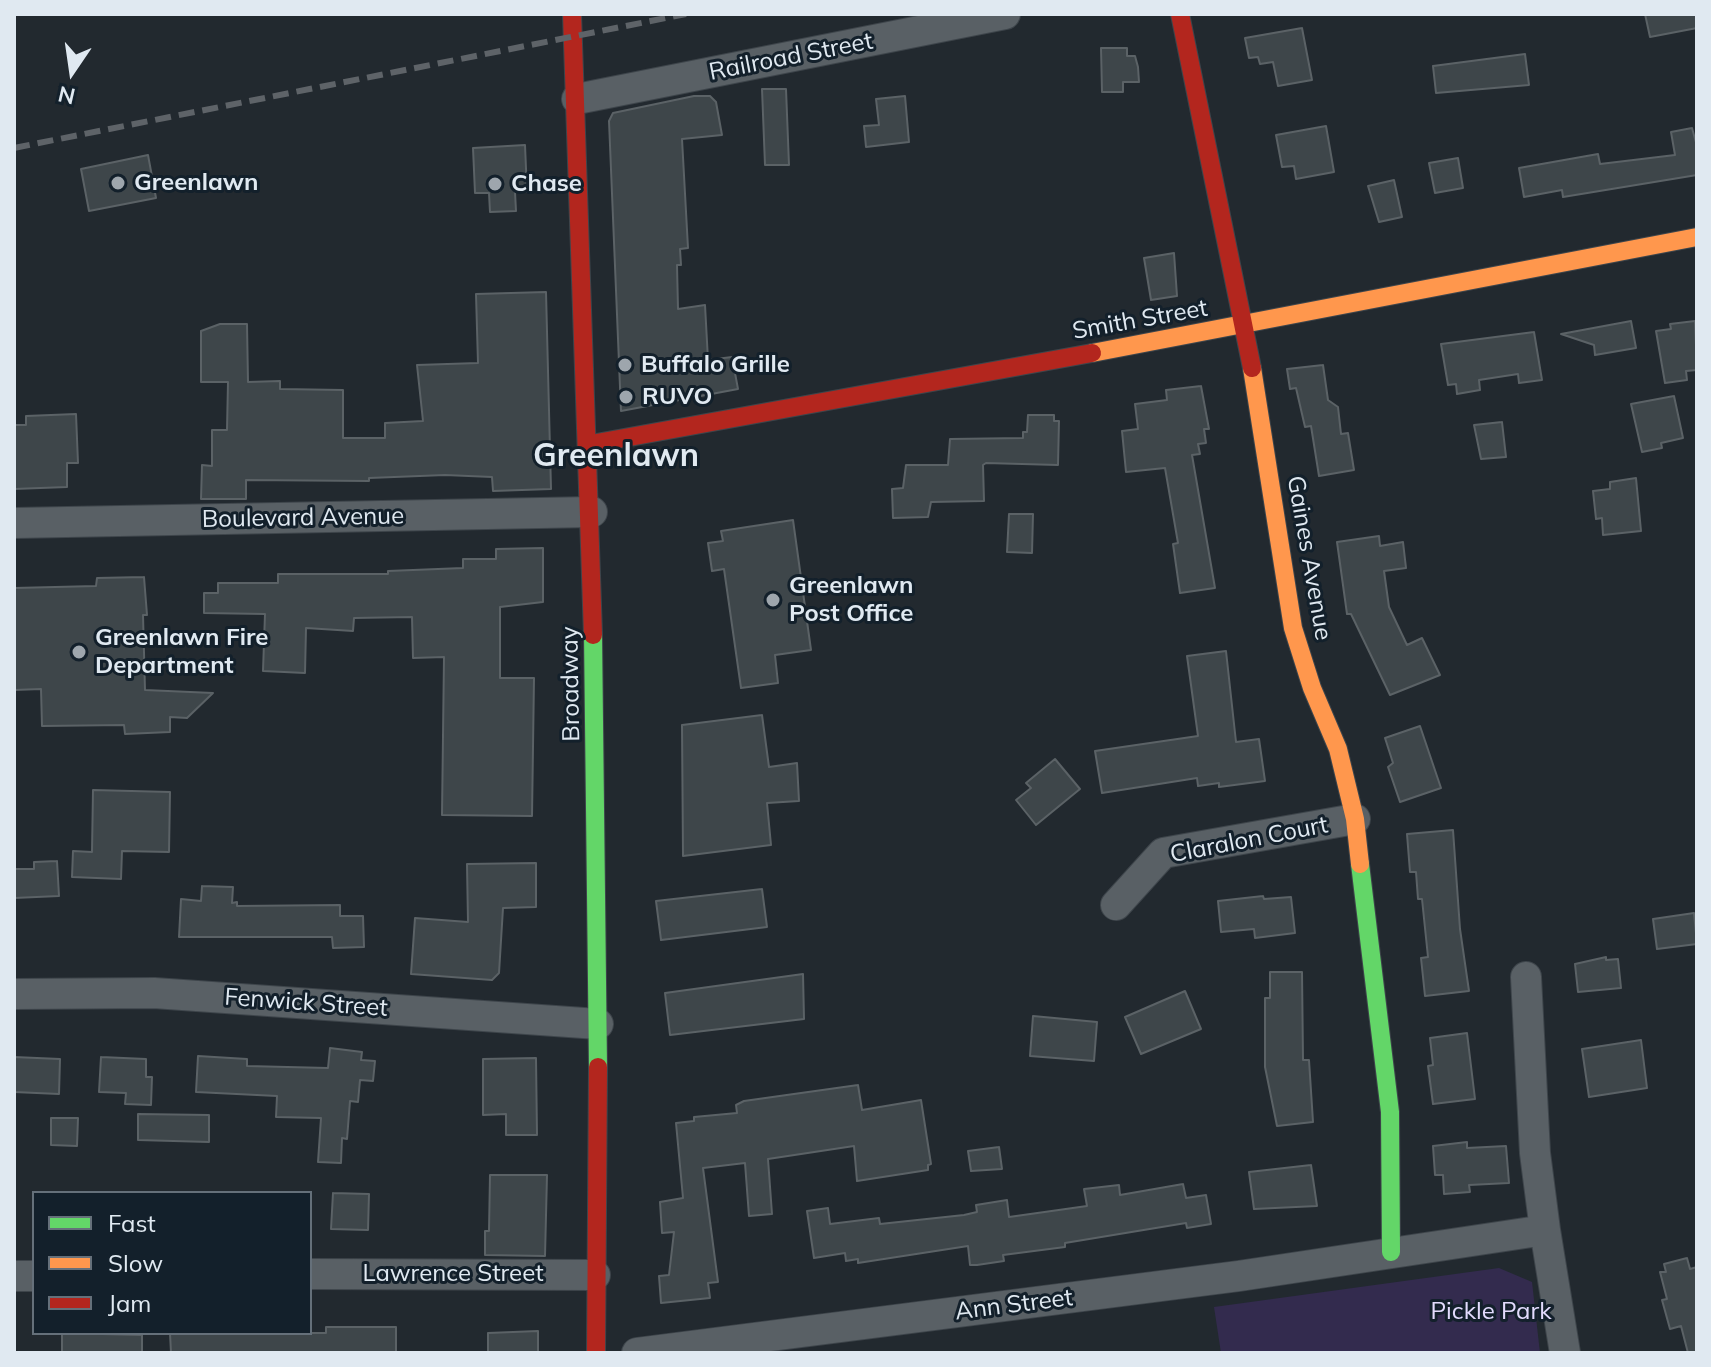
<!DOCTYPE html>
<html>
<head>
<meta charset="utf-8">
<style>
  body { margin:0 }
  #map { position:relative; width:1711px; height:1367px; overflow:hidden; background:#22292f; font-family:Mulish,sans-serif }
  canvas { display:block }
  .frame { position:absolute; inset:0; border:16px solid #e0e9f1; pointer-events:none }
  .legend { position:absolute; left:32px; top:1191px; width:280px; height:144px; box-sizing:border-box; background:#13202b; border:2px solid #65707a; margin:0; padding:10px 14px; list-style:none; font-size:24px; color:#e0e9f1 }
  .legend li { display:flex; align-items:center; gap:16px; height:40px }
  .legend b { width:40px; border:2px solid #65707a }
  .north { position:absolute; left:32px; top:32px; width:80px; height:80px; -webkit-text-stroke:6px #13202b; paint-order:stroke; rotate:193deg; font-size:22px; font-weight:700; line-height:32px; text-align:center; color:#e0e9f1 }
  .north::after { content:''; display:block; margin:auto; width:28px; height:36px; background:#e0e9f1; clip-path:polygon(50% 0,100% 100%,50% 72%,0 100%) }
</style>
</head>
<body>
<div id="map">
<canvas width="1711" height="1367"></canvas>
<div class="frame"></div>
<ul class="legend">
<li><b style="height:10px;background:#63d668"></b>Fast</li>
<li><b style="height:10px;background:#ff974d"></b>Slow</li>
<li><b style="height:10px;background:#b3261e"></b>Jam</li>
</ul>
<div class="north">N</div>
</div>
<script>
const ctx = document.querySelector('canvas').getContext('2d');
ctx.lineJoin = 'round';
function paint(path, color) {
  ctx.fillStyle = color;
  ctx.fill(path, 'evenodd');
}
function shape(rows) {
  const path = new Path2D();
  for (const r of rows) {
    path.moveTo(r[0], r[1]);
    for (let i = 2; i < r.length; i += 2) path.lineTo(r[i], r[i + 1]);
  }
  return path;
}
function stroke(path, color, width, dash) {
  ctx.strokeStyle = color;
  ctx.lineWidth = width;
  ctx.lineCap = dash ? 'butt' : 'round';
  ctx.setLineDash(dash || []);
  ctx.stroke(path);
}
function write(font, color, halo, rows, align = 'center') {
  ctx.font = font + ' Mulish,sans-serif';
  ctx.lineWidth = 6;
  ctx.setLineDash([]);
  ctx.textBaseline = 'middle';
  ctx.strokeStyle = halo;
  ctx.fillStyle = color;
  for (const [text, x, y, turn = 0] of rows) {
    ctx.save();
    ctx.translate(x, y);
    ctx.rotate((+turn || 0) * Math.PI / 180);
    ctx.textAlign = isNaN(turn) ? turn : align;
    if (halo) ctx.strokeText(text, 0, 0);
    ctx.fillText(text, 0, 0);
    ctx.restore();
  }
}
paint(shape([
  [1499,1268,1532,1282,1540,1353,1221,1353,1214,1307]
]), '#332b4e');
const building = shape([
  [1645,14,1697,14,1697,28,1650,37,1645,14],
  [1302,28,1312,80,1278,86,1273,62,1260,64,1258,57,1249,58,1245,38,1302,28],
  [1101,48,1127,48,1127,56,1135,56,1138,67,1139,82,1123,82,1123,92,1102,92,1101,48],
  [1525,54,1529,85,1436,93,1433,66,1525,54],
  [762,89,786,89,789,165,765,165,762,89],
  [694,96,710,96,716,102,722,135,682,139,688,248,680,249,681,265,677,265,678,309,705,305,708,360,732,357,738,389,621,411,609,121,613,113,694,96],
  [905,96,909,142,866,147,864,126,879,125,876,99,905,96],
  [1326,126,1334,172,1296,179,1294,166,1282,167,1276,135,1326,126],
  [1692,128,1697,146,1697,175,1563,197,1562,190,1524,197,1519,168,1598,154,1600,164,1675,155,1671,132,1692,128],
  [525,145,527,192,515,192,516,211,490,212,489,193,475,193,473,148,525,145],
  [148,155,156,198,89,211,81,169,148,155],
  [1458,158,1463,188,1435,193,1429,163,1458,158],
  [1394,180,1402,217,1379,222,1368,186,1394,180],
  [1174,253,1177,296,1151,300,1144,258,1174,253],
  [546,292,551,489,493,491,492,477,445,475,369,478,369,481,246,480,246,499,201,499,202,465,212,466,212,430,227,430,228,382,201,382,201,331,220,324,247,324,248,382,280,381,280,389,343,390,343,438,385,438,385,423,423,421,417,365,478,363,476,294,546,292],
  [1631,321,1636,348,1595,355,1594,345,1561,334,1631,321],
  [1695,321,1697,370,1686,371,1687,380,1665,383,1656,331,1671,329,1670,324,1695,321],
  [1534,332,1542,380,1519,383,1518,374,1479,380,1480,390,1457,394,1456,384,1448,385,1441,344,1534,332],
  [1323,365,1328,400,1338,407,1341,434,1348,433,1354,470,1319,476,1311,426,1305,427,1296,388,1290,389,1287,369,1323,365],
  [1201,386,1209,429,1204,429,1206,443,1198,444,1200,454,1192,455,1215,588,1180,593,1173,544,1178,543,1165,468,1126,472,1122,431,1138,429,1135,404,1167,400,1166,390,1201,386],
  [1674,396,1683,438,1661,443,1662,448,1642,452,1631,404,1674,396],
  [76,414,78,463,67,463,67,487,14,489,14,425,26,425,26,416,76,414],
  [1028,415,1054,415,1054,421,1059,421,1058,465,986,463,983,465,984,501,931,502,928,517,893,518,892,489,903,488,906,465,948,465,950,439,1023,438,1023,432,1027,432,1028,415],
  [1502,422,1506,457,1481,459,1474,425,1502,422],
  [1636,478,1641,531,1603,535,1602,518,1596,519,1593,491,1610,489,1610,482,1636,478],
  [1009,514,1033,514,1032,553,1007,552,1009,514],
  [793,520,811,650,775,655,778,683,741,688,724,569,712,571,708,543,723,541,721,531,793,520],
  [1379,536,1380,546,1403,542,1406,568,1384,571,1389,607,1407,645,1422,638,1440,675,1390,695,1351,614,1347,614,1337,542,1379,536],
  [543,548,543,602,500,607,500,678,534,678,532,816,442,815,444,657,413,658,412,617,354,618,353,631,306,628,305,673,263,671,265,614,204,613,204,593,218,593,218,583,278,583,278,574,388,574,388,571,463,568,463,559,496,559,496,549,543,548],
  [144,577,147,615,143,615,145,690,213,693,187,718,170,717,170,732,125,734,124,725,42,726,41,689,14,690,14,588,96,586,97,578,144,577],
  [1226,651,1236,742,1259,739,1265,781,1219,787,1219,783,1198,786,1197,778,1102,793,1095,751,1198,736,1187,656,1226,651],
  [762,715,769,767,797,763,799,801,767,803,771,845,683,856,682,725,762,715],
  [1420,726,1441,788,1400,802,1388,767,1393,763,1385,738,1420,726],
  [1055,759,1080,789,1036,825,1016,800,1031,788,1026,783,1055,759],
  [93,790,170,792,169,852,122,851,121,879,72,877,73,851,92,852,93,790],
  [1453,830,1460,929,1469,991,1425,996,1421,958,1428,957,1422,899,1418,899,1416,872,1410,872,1407,834,1453,830],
  [57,861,59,896,14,898,14,869,34,869,34,862,57,861],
  [536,863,536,907,503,908,499,973,492,980,411,974,415,918,468,922,467,864,536,863],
  [202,886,233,887,232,903,237,902,237,906,340,905,340,916,363,916,364,947,333,948,332,937,179,937,181,899,201,901,202,886],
  [762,889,767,927,661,940,656,901,762,889],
  [1263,896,1264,899,1291,897,1295,933,1255,938,1254,929,1221,932,1218,901,1263,896],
  [1694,913,1697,944,1657,949,1653,919,1694,913],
  [1606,957,1606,960,1618,959,1621,988,1578,992,1575,964,1606,957],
  [1270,972,1302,972,1303,1060,1309,1060,1313,1122,1277,1126,1265,1067,1265,998,1270,998,1270,972],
  [803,974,804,1019,670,1035,665,993,803,974],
  [1185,991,1201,1029,1141,1054,1125,1017,1185,991],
  [1033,1016,1097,1022,1094,1061,1030,1056,1033,1016],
  [1467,1033,1475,1099,1433,1104,1428,1066,1433,1065,1430,1038,1467,1033],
  [1641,1040,1647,1088,1589,1097,1582,1049,1641,1040],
  [330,1048,362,1052,361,1060,375,1061,373,1081,360,1080,358,1102,350,1101,347,1139,342,1138,341,1163,318,1162,321,1118,276,1117,277,1096,196,1092,198,1056,247,1059,247,1066,328,1068,330,1048],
  [14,1057,60,1059,59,1094,14,1092,14,1057],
  [101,1057,146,1059,146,1077,152,1077,151,1105,125,1104,126,1093,99,1092,101,1057],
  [536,1058,537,1135,506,1135,506,1114,483,1115,483,1059,536,1058],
  [858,1085,862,1110,921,1100,931,1164,928,1165,928,1170,857,1181,854,1146,768,1159,772,1214,749,1216,745,1163,703,1168,718,1282,708,1283,710,1298,661,1303,659,1276,669,1275,674,1232,662,1233,660,1202,683,1198,676,1123,694,1121,694,1117,737,1113,736,1105,744,1101,858,1085],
  [138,1114,209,1115,209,1142,138,1140,138,1114],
  [51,1118,78,1118,77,1146,51,1145,51,1118],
  [1467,1142,1467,1148,1506,1146,1509,1183,1469,1185,1470,1192,1444,1194,1443,1175,1435,1175,1433,1146,1467,1142],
  [999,1147,1002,1169,971,1171,968,1151,999,1147],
  [1311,1165,1317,1206,1254,1209,1249,1172,1311,1165],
  [490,1175,547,1175,545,1256,485,1255,485,1231,489,1231,490,1175],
  [1183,1184,1186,1198,1206,1195,1211,1224,1187,1228,1186,1223,1065,1243,1065,1247,1003,1255,1004,1261,977,1265,970,1265,968,1246,858,1263,858,1259,846,1261,845,1253,814,1258,807,1211,828,1208,830,1224,879,1218,880,1224,964,1215,977,1212,976,1205,1007,1200,1009,1217,1087,1206,1084,1189,1119,1185,1120,1195,1183,1184],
  [333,1193,369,1194,368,1230,331,1229,333,1193],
  [1687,1258,1690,1269,1697,1267,1697,1353,1688,1353,1681,1326,1670,1329,1662,1300,1667,1299,1660,1272,1666,1272,1664,1264,1687,1258],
  [326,1327,396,1327,396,1353,171,1353,170,1333,326,1333,326,1327],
  [538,1331,538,1353,488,1353,488,1333,538,1331],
  [62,1333,142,1335,142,1353,62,1353,62,1333]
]);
paint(building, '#3e464a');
stroke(building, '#5b6266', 2);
const street = shape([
  [577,99,1005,14],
  [14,523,592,512],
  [1116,905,1163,853,1355,819],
  [1526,977,1535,1153,1545,1230],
  [14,994,154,993,598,1024],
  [310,1274,595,1275],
  [14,1276,34,1276],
  [637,1353,1239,1276,1545,1230,1565,1353]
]);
const fast = shape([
  [593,635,598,1067],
  [1360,864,1390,1112,1391,1252]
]);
const slow = shape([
  [1092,353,1697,237],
  [1252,368,1293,628,1312,688,1338,749,1355,819,1360,864]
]);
const jam = shape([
  [572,14,593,635],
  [1180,14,1252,368],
  [591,444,1092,353],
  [596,1353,598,1067]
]);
stroke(street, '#3e454b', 32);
stroke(fast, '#3e454b', 20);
stroke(slow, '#3e454b', 20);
stroke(jam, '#3e454b', 20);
stroke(street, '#596065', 30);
stroke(fast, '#63d668', 18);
stroke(slow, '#ff974d', 18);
stroke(jam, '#b3261e', 18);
stroke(shape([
  [14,148,686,14]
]), '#5e6368', 6, [16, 8]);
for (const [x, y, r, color] of [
  [118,183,8,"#9ea6ad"],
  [495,184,8,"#9ea6ad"],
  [625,365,8,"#9ea6ad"],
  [626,397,8,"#9ea6ad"],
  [773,600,8,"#9ea6ad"],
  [79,652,8,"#9ea6ad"]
]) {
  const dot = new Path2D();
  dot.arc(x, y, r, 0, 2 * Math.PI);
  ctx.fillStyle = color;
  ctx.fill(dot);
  stroke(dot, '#13202b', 3);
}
write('24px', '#e0e9f1', '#13202b', [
  ["Railroad Street",791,57,-11],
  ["Smith Street",1140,320,-10],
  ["Boulevard Avenue",303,518,-1],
  ["Gaines Avenue",1309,558,80],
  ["Broadway",571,684,-91],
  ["Claralon Court",1249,840,-11],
  ["Fenwick Street",306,1003,4],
  ["Lawrence Street",453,1274],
  ["Ann Street",1014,1305,-7]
]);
write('bold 24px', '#e0e9f1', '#13202b', [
  ["Greenlawn",134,183],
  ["Chase",511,184],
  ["Buffalo Grille",641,365],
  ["RUVO",642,397],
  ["Greenlawn",789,586],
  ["Post Office",789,614],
  ["Greenlawn Fire",95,638],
  ["Department",95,666]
], 'left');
write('24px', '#e2dbfd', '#13202b', [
  ["Pickle Park",1491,1312]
]);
write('bold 32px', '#e0e9f1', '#13202b', [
  ["Greenlawn",616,456]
]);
</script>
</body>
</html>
